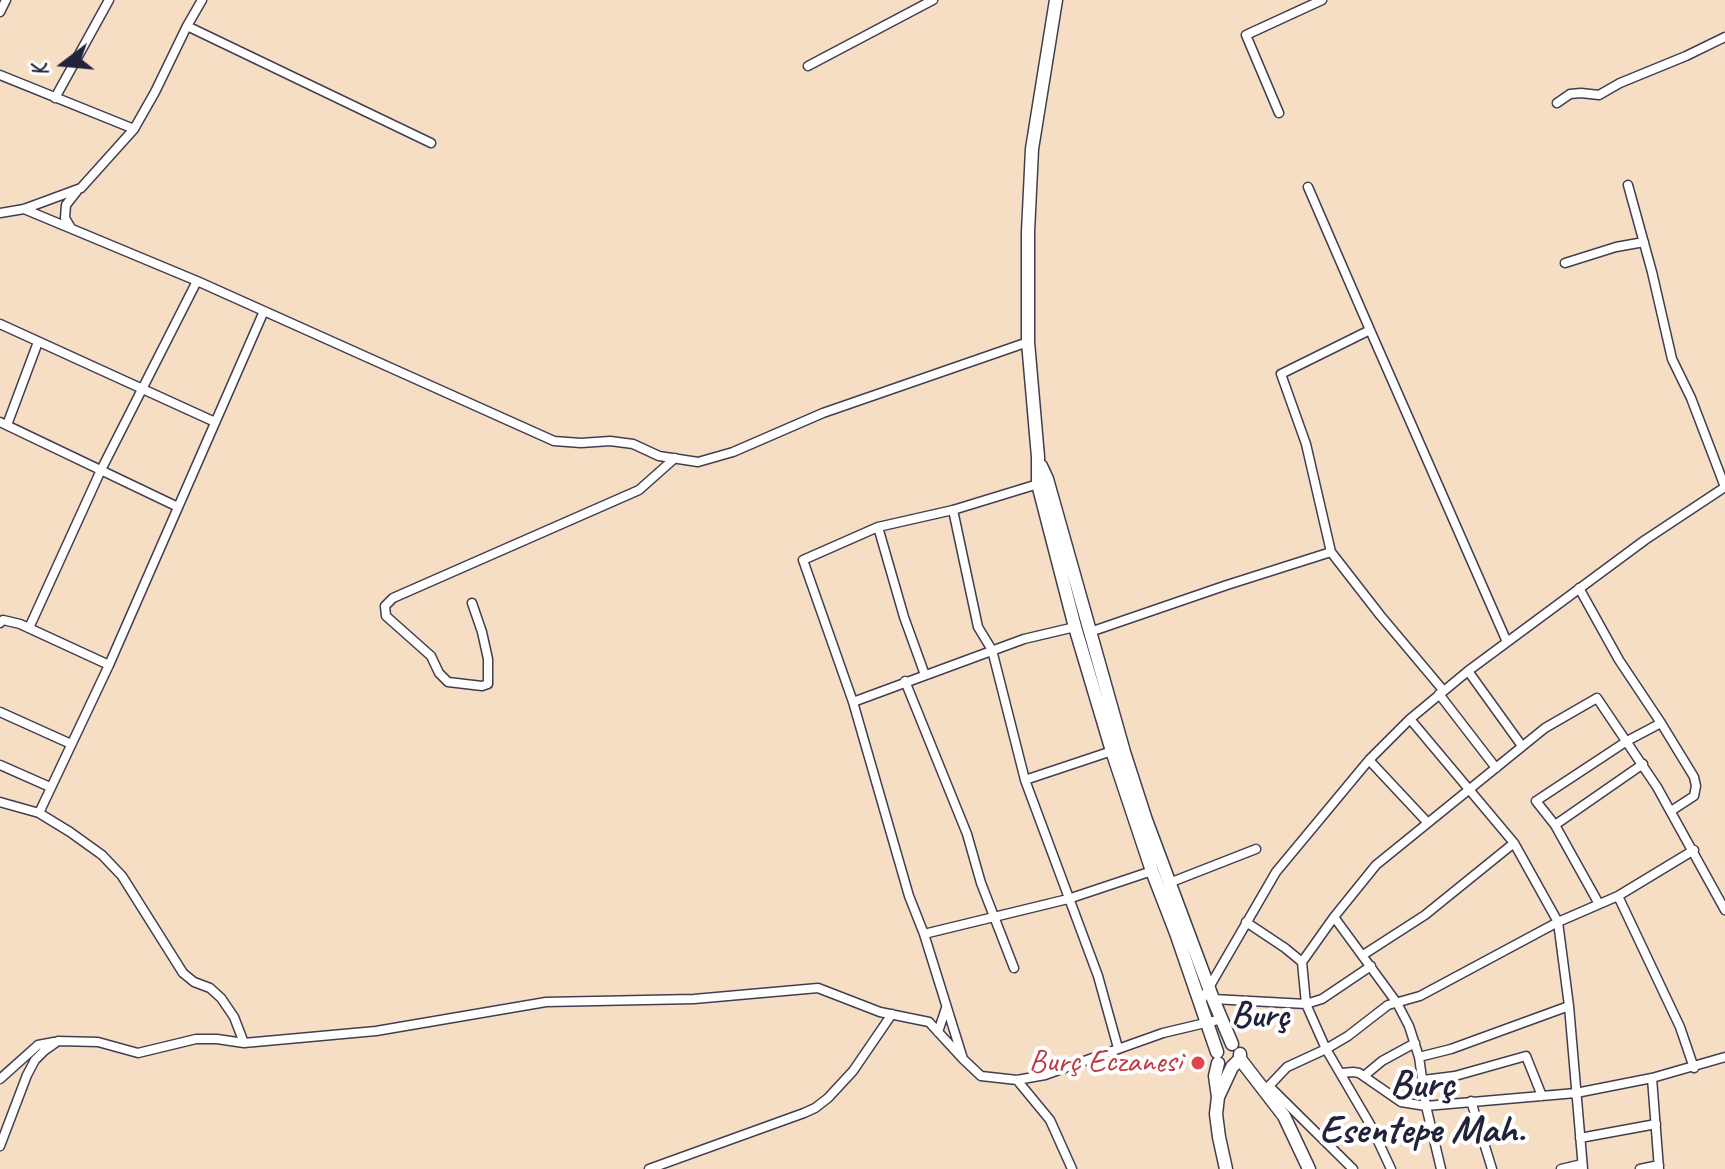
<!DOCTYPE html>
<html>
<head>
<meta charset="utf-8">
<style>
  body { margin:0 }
  #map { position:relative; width:1725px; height:1169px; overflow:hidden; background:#f6dec4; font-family:Caveat,sans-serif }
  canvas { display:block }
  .north { position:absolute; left:24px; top:24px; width:80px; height:80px; -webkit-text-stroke:6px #fff; paint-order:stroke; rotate:254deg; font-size:22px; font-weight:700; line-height:32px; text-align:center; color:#22223b }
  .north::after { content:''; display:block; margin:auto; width:28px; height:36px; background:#22223b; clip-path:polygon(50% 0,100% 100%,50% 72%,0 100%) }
</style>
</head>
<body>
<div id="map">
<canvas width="1725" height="1169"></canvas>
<div class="north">K</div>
</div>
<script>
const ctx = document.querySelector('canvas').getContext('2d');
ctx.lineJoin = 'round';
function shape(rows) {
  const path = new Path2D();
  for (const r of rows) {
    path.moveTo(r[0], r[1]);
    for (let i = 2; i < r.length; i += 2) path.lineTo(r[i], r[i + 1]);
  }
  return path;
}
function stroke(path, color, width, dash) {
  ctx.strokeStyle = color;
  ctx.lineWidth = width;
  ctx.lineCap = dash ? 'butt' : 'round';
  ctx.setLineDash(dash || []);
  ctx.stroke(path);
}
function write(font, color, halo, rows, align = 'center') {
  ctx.font = font + ' Caveat,sans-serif';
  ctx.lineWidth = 8;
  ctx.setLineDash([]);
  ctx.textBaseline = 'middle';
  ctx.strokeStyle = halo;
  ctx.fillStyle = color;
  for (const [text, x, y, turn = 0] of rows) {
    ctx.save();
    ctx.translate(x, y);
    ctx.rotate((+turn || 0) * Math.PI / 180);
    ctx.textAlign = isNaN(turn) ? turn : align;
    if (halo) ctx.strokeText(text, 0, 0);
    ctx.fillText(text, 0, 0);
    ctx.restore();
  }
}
const street = shape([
  [0,12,6,0],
  [187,26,431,143],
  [808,66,933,0],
  [0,75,134,129],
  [55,98,109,0],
  [1557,103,1570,94,1581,93,1599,95,1620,83,1686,56,1725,37],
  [1279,113,1246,35,1322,0],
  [1628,185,1652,272,1672,359,1691,398,1725,487],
  [24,209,197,281,554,441,581,443,610,441,633,444,659,456,698,462,733,452,823,413,1028,342],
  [0,213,24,209,81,188,134,129,155,92,187,26,202,0],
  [71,228,65,218,66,205,77,191],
  [1565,263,1616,247,1644,242],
  [0,324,215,422],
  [1370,330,1507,642],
  [0,422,178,507],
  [7,425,38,342],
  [953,510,978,627,992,650,1025,780,1098,976,1118,1048],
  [878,527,953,510,1038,484],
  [1331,552,1380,615,1443,690],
  [1579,588,1619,660,1661,723,1694,777,1696,786,1694,796,1671,811],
  [472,603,482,632,488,659,488,684,482,686,448,682,439,673,431,656,386,616,385,606,393,598,639,490,675,458],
  [0,623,3,620,20,624,109,665],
  [29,628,101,470,197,281],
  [1090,632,1227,585,1331,552,1306,444,1281,374,1370,330,1308,187],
  [1468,671,1522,746],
  [925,675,904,617,878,527,803,560,853,702,909,896,924,934,963,1059,981,1076,1017,1080,1045,1075,1163,1033,1222,1019],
  [905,681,967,834,981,883,1014,968],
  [1439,694,1496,768],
  [853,702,1024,639,1075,627],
  [0,712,71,744],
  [1410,719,1514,843,1558,922,1569,1006,1583,1169],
  [1369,760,1427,822],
  [0,765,50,787],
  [1025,780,1112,751],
  [0,802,39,813,70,832,102,855,122,876,183,973,194,982,210,988,221,998,234,1017,244,1043,376,1031,546,1002,694,999,818,988,880,1012,929,1022,963,1059],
  [39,813,109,665,264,311],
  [1555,825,1643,764],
  [1169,883,1256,849],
  [1618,896,1680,1027,1694,1068],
  [1599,904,1555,825,1536,801,1627,741,1661,723],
  [1334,917,1397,1003,1409,1026,1419,1057,1426,1106,1441,1169],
  [1246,922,1285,948,1302,962,1306,1004,1326,1049,1371,1126,1391,1169],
  [924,934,1068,899,1152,871],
  [1363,955,1425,915,1514,843],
  [1302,962,1334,917,1376,865,1545,728,1597,698,1657,787,1725,910],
  [1213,999,1306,1004,1322,999,1371,966],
  [1200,1003,1276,872,1369,760,1410,719,1468,671,1645,540,1725,487],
  [938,1032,946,1008],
  [1419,1057,1451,1049,1569,1006],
  [1342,1073,1353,1072,1359,1073,1401,1102,1426,1106,1576,1093,1652,1078,1725,1057],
  [1364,1076,1382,1061,1415,1043],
  [1652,1078,1659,1169],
  [0,1079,38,1045,54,1042],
  [1017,1080,1050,1120,1072,1169],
  [1423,1080,1455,1076,1526,1056,1542,1096],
  [1269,1086,1353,1169],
  [1263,1088,1269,1086,1287,1067,1326,1049,1348,1036,1388,1005,1420,996,1558,922,1618,896,1694,850],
  [1471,1101,1492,1169],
  [1580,1138,1656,1124],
  [0,1146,27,1075,35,1060,44,1051,58,1041,98,1042,138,1053,196,1039,217,1039,244,1043],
  [649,1169,804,1113,815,1108,828,1098,853,1071,892,1014],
  [1561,1169,1582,1164],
  [1640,1169,1659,1165]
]);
const secondary = shape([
  [1056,0,1032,149,1028,232,1028,342,1038,457,1038,484,1075,627,1112,751,1152,871,1176,933,1217,1052],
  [1041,466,1047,479,1124,752,1146,820,1213,999,1232,1044],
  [1240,1059,1284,1116,1309,1169],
  [1218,1063,1215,1076,1218,1097,1216,1114,1219,1137,1226,1169],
  [1218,1097,1232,1067,1240,1059,1240,1054]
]);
stroke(street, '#423e50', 11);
stroke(secondary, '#423e50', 15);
stroke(street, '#fff', 8);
stroke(secondary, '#fff', 12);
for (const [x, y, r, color] of [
  [1198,1063,8,"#e0444e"]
]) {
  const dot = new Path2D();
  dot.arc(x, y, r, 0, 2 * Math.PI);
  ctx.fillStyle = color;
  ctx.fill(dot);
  stroke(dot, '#fff', 3);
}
write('32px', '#be3a42', '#fff', [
  ["Burç Eczanesi",1182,1063]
], 'right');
write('bold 36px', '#22223b', '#fff', [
  ["Burç",1260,1017]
]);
write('bold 40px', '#22223b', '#fff', [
  ["Burç",1422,1086],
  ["Esentepe Mah.",1422,1132]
]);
</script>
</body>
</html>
